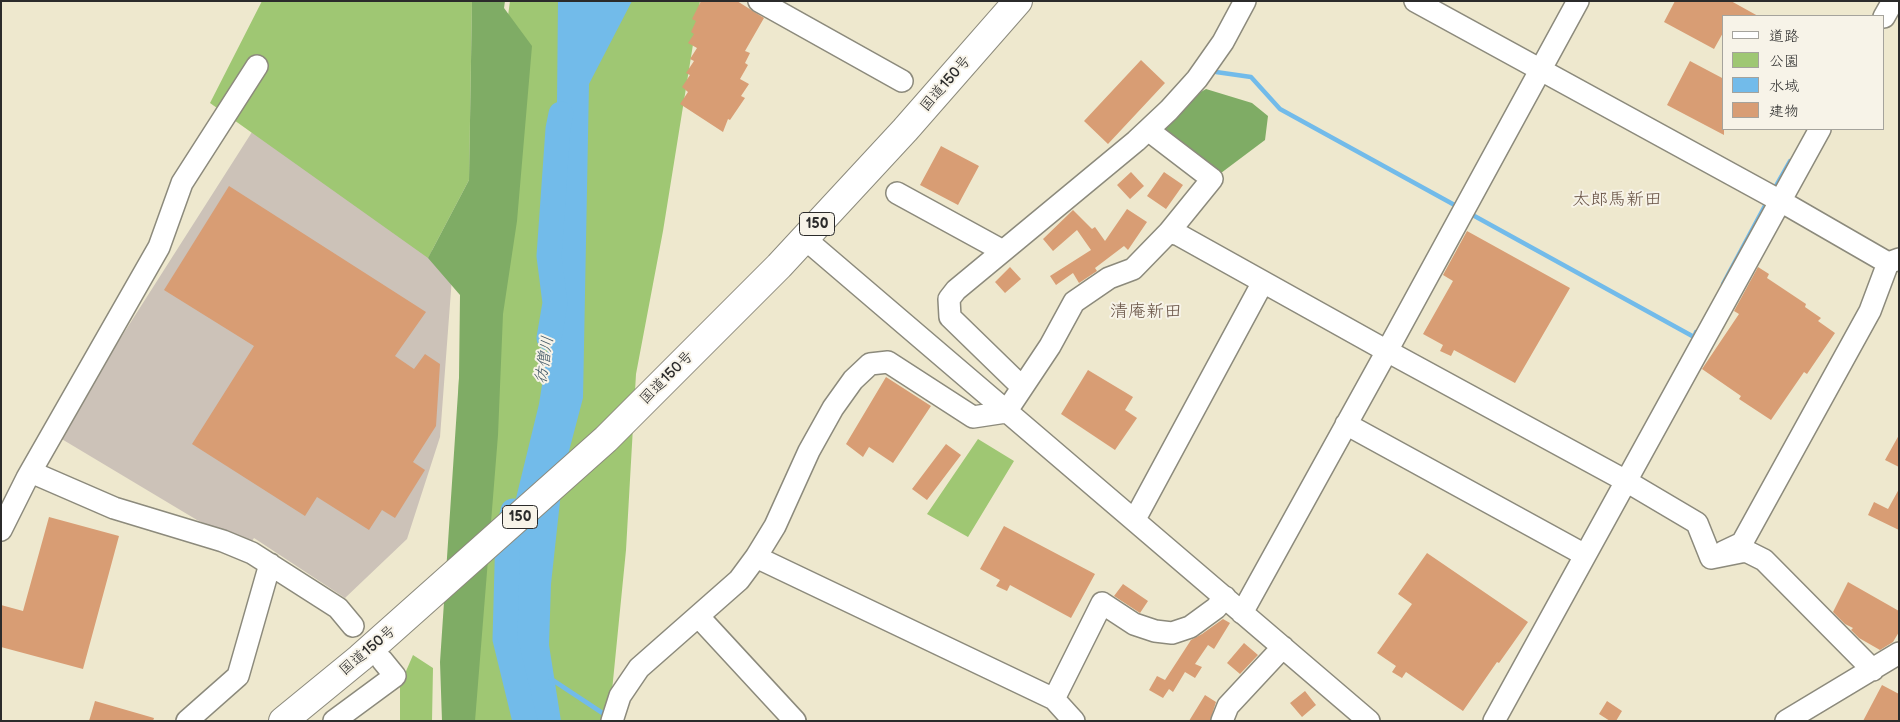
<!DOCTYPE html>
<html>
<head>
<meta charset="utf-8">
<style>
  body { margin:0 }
  #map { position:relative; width:1900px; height:722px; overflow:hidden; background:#eee8ce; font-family:"Balsamiq Sans","Klee One",sans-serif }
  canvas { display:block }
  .frame { position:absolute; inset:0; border:2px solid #2b2b2b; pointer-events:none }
  .legend { position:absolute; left:1722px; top:15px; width:162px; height:115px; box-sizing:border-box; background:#f7f3e8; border:1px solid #a5a39c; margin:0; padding:6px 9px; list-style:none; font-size:15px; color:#2b2b2b }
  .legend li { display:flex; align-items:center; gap:10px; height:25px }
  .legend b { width:25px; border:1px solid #a5a39c }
</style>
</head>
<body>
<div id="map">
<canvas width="1900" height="722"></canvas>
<div class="frame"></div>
<ul class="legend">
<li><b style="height:6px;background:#fff"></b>道路</li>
<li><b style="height:14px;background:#9fc773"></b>公園</li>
<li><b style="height:14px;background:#72bbea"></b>水域</li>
<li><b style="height:14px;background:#d89d74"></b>建物</li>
</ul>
</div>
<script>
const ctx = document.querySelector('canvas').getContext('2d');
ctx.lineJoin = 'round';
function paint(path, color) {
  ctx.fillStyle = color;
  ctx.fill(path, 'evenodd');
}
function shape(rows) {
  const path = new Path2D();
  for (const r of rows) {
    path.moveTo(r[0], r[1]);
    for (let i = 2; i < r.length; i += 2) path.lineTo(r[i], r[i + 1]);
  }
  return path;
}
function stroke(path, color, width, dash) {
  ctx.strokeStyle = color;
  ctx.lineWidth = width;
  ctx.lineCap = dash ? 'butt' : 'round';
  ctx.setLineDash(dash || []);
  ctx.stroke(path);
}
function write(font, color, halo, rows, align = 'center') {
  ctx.font = font + ' "Balsamiq Sans","Klee One",sans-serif';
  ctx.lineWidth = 4;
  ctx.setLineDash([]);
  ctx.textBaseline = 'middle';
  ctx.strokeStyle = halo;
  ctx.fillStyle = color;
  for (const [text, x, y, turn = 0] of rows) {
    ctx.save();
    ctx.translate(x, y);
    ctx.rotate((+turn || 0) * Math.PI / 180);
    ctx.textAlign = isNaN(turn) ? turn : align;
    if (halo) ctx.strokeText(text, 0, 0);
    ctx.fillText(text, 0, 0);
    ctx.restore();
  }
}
paint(shape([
  [252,132,453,264,440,437,407,539,345,598,254,538,250,544,197,520,60,438,90,386]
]), '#ccc2b8');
paint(shape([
  [262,1,472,1,469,180,428,258,210,103],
  [510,1,700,1,663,231,636,374,626,550,609,721,445,721,459,378],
  [978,439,1014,461,968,537,927,514],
  [413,655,433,668,432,721,400,721,400,685]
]), '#9fc773');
paint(shape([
  [472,1,505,1,504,8,532,46,517,221,503,314,498,435,475,721,442,721,440,662,459,378,460,295,428,258,469,180],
  [1206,89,1252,103,1268,116,1265,140,1221,173,1187,160,1148,130,1169,110]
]), '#7fac65');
paint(shape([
  [558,1,632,1,589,84,583,398,563,474,551,584,549,645,561,721,515,721,517,689,508,531,539,404,555,303]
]), '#72bbea');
stroke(shape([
  [1216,72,1251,77,1280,109,1460,208],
  [1773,191,1790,161],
  [1469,213,1694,337,1696,332],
  [1723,284,1768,200],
  [508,651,519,658],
  [551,679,607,716]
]), '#72bbea', 4.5);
stroke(shape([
  [549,338,555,303,549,256,558,129,561,114],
  [513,511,508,531,505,639,525,721]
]), '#72bbea', 25);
paint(shape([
  [701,1,737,1,764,18,745,51,750,53,745,63,748,65,740,79,749,84,741,96,745,98,730,120,728,119,723,132,680,104,688,92,682,87,690,75,686,73,694,61,690,59,697,48,688,43,694,34,691,32,696,21,692,19],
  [1675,1,1731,1,1758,16,1724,16,1724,31,1714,49,1664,22],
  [1141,60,1165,83,1108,144,1084,121],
  [1690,61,1724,79,1724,135,1667,105],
  [941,146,979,166,958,205,920,185],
  [1131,172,1144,186,1130,199,1117,185],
  [1164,172,1183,185,1166,209,1147,196],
  [229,186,426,312,395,356,414,369,425,354,440,364,436,426,413,462,425,470,395,518,382,510,369,530,317,497,305,516,192,444,254,346,164,290],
  [1127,209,1147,222,1128,250,1124,246,1095,268,1097,271,1079,283,1073,273,1056,285,1050,276,1091,250,1077,230,1053,251,1043,239,1073,210,1092,229,1095,227,1105,241],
  [1467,231,1570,288,1515,383,1454,350,1451,356,1440,351,1443,345,1423,334,1453,281,1443,275],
  [1010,267,1021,279,1005,293,995,282],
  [1758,267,1769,274,1767,278,1806,304,1805,307,1821,318,1818,321,1835,333,1807,374,1804,372,1771,420,1739,399,1741,396,1702,369,1739,314,1734,311],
  [1088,370,1133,397,1125,410,1137,418,1115,450,1061,414],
  [886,377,931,406,893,463,869,447,863,457,846,444],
  [1899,435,1899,467,1885,460],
  [946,444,961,455,927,500,912,489],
  [1899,489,1899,530,1868,515,1874,502,1888,509],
  [49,517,119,536,83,669,1,647,1,605,23,611],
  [1004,526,1095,574,1071,618,1010,585,1007,591,996,586,1000,580,980,569],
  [1427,553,1528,622,1499,663,1497,662,1463,711,1406,672,1402,678,1392,672,1396,666,1377,653,1412,604,1398,594],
  [1848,582,1899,611,1899,632,1893,642,1880,650,1859,638,1851,630,1853,628,1845,624,1833,612],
  [1123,584,1148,601,1140,613,1114,596],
  [1223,619,1230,623,1214,649,1208,645,1195,664,1202,667,1195,678,1185,672,1173,692,1169,689,1163,698,1149,690,1157,676,1165,680,1191,640,1202,634],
  [1244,643,1258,655,1240,674,1227,663],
  [1882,685,1899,694,1899,721,1863,721],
  [1305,691,1316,705,1302,717,1290,703],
  [1205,695,1216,702,1210,721,1189,721],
  [95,701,154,718,153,721,89,721],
  [1607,701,1622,711,1616,721,1610,721,1599,714]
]), '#d89d74');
const minor = shape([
  [759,1,902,81],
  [1415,1,1784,203,1888,263,1899,259],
  [1884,17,1893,1],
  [897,193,1003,251],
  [1169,232,1179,235,1387,351,1626,481,1697,523,1711,558,1746,551,1764,560,1873,670],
  [804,238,1369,721],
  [1022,387,950,317,949,299,956,290,1136,141,1169,110,1197,79,1223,42,1245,1],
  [1346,424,1585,555],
  [31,472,114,508,223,541,252,553,338,608,353,626],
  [1135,519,1263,282],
  [1,530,27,478,159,247,182,183,257,66],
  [1723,552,1742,543,1870,311,1888,263],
  [756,557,1054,699,1074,721],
  [1242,613,1387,351,1578,1],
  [698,616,795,721],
  [1054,699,1102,603,1134,624,1155,631,1172,633,1190,627,1216,608,1225,597],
  [187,721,238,676,270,564],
  [334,721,395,676,382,660],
  [612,721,620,696,639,668,739,580,756,557,775,526,809,451,833,408,853,380,870,364,888,362,973,417,1006,412,1050,346,1074,302,1109,278,1133,269,1169,232,1212,179,1148,130],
  [1222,721,1228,706,1283,647],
  [1494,721,1820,129],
  [1786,721,1899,653]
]);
const highway = shape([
  [283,721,360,658,606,439,779,266,905,130,1018,1]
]);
stroke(minor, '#8c8a7c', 24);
stroke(highway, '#8c8a7c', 30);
stroke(minor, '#fff', 21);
stroke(highway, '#fff', 28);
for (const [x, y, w] of [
  [817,224,35],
  [520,517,35]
]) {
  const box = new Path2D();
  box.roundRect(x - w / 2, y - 11.5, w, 23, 4);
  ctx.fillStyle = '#f7f3e8';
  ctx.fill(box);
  stroke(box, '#2b2b2b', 1);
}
write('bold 14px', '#2b2b2b', null, [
  ["150",817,224],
  ["150",520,517]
]);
write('15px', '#2b2b2b', '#f7f3e8', [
  ["国道150号",946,84,-49],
  ["国道150号",667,378,-45],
  ["国道150号",368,651,-40]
]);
write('italic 16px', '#405664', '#f7f3e8', [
  ["彷僧川",545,360,-81]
]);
write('18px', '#685345', '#f7f3e8', [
  ["太郎馬新田",1617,200],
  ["清庵新田",1146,312]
]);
</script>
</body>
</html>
